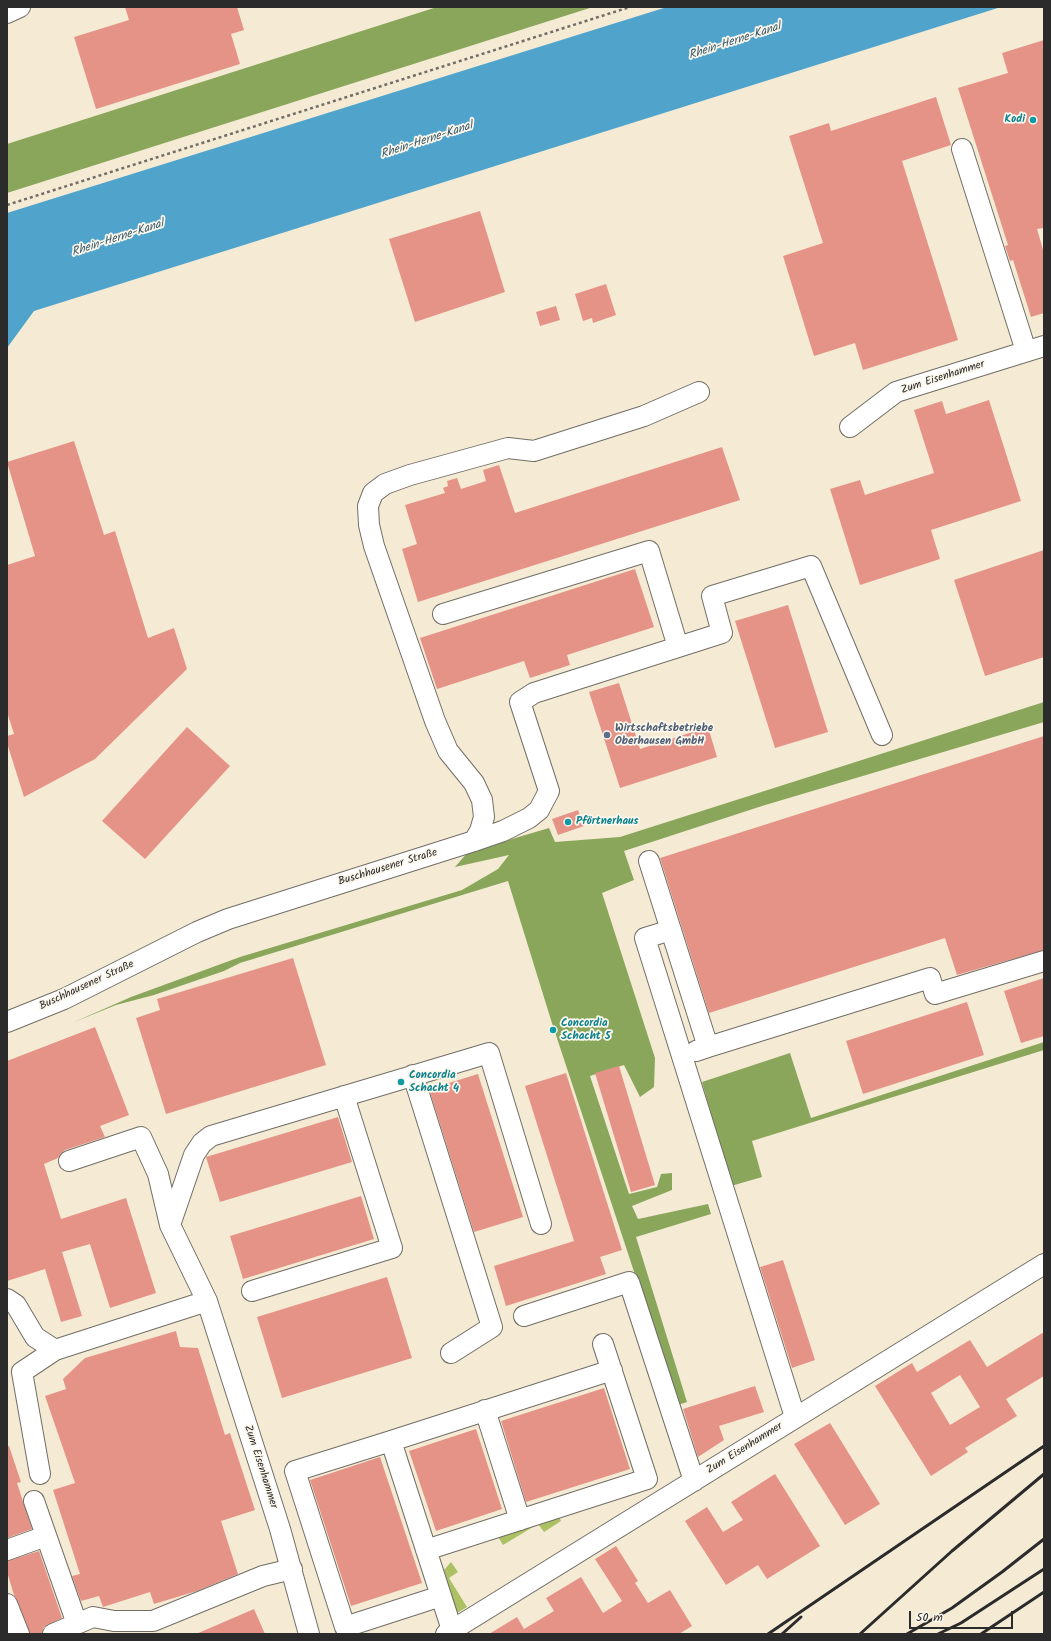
<!DOCTYPE html>
<html>
<head>
<meta charset="utf-8">
<style>
  body { margin:0 }
  #map { position:relative; width:1051px; height:1641px; overflow:hidden; background:#f5ebd5; font-family:Kalam,sans-serif }
  canvas { display:block }
  .frame { position:absolute; inset:0; border:8px solid #2b2b2b; pointer-events:none }
  .scale { position:absolute; left:909px; top:1611px; width:104px; height:18px; box-sizing:border-box; border:2px solid #2b2b2b; border-top:0; padding-left:5px; font-size:12px; line-height:14px; white-space:nowrap; color:#2b2b2b; -webkit-text-stroke:3px #fbf7ec; paint-order:stroke }
</style>
</head>
<body>
<div id="map">
<canvas width="1051" height="1641"></canvas>
<div class="frame"></div>
<div class="scale">50 m</div>
</div>
<script>
const ctx = document.querySelector('canvas').getContext('2d');
ctx.lineJoin = 'round';
function paint(path, color) {
  ctx.fillStyle = color;
  ctx.fill(path, 'evenodd');
}
function shape(rows) {
  const path = new Path2D();
  for (const r of rows) {
    path.moveTo(r[0], r[1]);
    for (let i = 2; i < r.length; i += 2) path.lineTo(r[i], r[i + 1]);
  }
  return path;
}
function stroke(path, color, width, dash) {
  ctx.strokeStyle = color;
  ctx.lineWidth = width;
  ctx.lineCap = dash ? 'butt' : 'round';
  ctx.setLineDash(dash || []);
  ctx.stroke(path);
}
function write(font, color, halo, rows, align = 'center') {
  ctx.font = font + ' Kalam,sans-serif';
  ctx.lineWidth = 3.5;
  ctx.setLineDash([]);
  ctx.textBaseline = 'middle';
  ctx.strokeStyle = halo;
  ctx.fillStyle = color;
  for (const [text, x, y, turn = 0] of rows) {
    ctx.save();
    ctx.translate(x, y);
    ctx.rotate((+turn || 0) * Math.PI / 180);
    ctx.textAlign = isNaN(turn) ? turn : align;
    if (halo) ctx.strokeText(text, 0, 0);
    ctx.fillText(text, 0, 0);
    ctx.restore();
  }
}
paint(shape([
  [558,1514,561,1521,544,1532,538,1524,503,1545,497,1535],
  [451,1562,458,1572,449,1578,467,1607,457,1613,444,1570]
]), '#acc064');
paint(shape([
  [437,7,593,7,7,193,7,144],
  [1044,702,1044,722,762,806,624,851,634,880,602,893,655,1058,654,1087,640,1097,624,1065,590,1076,629,1194,657,1187,661,1174,672,1173,672,1190,632,1206,638,1219,708,1204,711,1214,636,1237,687,1402,678,1405,551,1020,508,881,240,963,224,971,154,995,116,1005,72,1023,131,997,240,957,462,890,498,869,509,855,455,867,468,852,549,828,555,842,620,837],
  [1044,1042,1044,1050,752,1141,762,1177,731,1186,702,1082,790,1053,811,1118]
]), '#89a65a');
paint(shape([
  [667,7,1001,7,34,311,7,348,7,213]
]), '#50a4cc');
paint(shape([
  [125,7,237,7,244,30,231,34,240,64,96,109,74,37,129,20],
  [1044,40,1044,228,1037,229,1044,253,1044,313,1031,317,1013,260,1010,261,1005,246,1008,245,958,88,1008,73,1002,53],
  [936,97,951,145,902,161,958,340,863,370,855,343,814,356,783,256,823,243,789,136,829,123,831,131],
  [480,211,505,292,415,322,389,239],
  [606,284,616,315,593,323,592,318,583,321,575,294],
  [556,306,560,320,540,326,536,312],
  [989,400,1021,501,931,530,940,559,860,585,830,489,860,480,865,495,934,473,914,410,942,401,946,414],
  [74,441,104,535,115,531,148,638,174,628,187,669,95,759,24,797,7,743,7,736,14,734,7,712,7,565,35,556,7,462],
  [722,447,740,500,418,602,402,549,417,544,405,505,445,493,443,488,448,486,447,481,457,478,461,489,486,481,483,470,499,465,515,513],
  [1044,550,1044,657,985,676,954,580],
  [635,569,654,627,567,655,570,665,530,678,524,661,437,689,420,638],
  [788,605,828,732,775,748,735,621],
  [619,683,640,749,708,727,717,757,620,788,589,692],
  [187,727,230,766,145,859,102,821],
  [1044,736,1044,950,957,975,945,938,709,1013,660,858],
  [578,810,584,826,558,835,552,819],
  [293,958,326,1065,166,1114,136,1018,160,1010,157,999],
  [1044,978,1044,1036,1021,1043,1004,991],
  [967,1002,984,1055,863,1094,846,1041],
  [95,1027,129,1115,100,1126,105,1137,65,1150,61,1153,58,1158,44,1164,61,1219,126,1198,156,1293,110,1308,90,1244,62,1252,82,1316,61,1322,45,1269,7,1281,7,1061],
  [619,1066,655,1185,631,1192,595,1073],
  [566,1073,622,1250,600,1257,606,1274,506,1306,494,1266,574,1241,525,1086],
  [478,1074,523,1217,474,1232,429,1089],
  [338,1117,352,1162,220,1202,206,1157],
  [361,1196,374,1239,243,1279,230,1236],
  [783,1260,815,1360,792,1368,760,1267],
  [387,1277,412,1358,282,1398,257,1317],
  [176,1331,180,1347,198,1348,225,1435,230,1433,255,1510,221,1521,238,1574,197,1591,154,1604,150,1592,103,1607,99,1596,81,1601,72,1576,80,1574,53,1490,75,1483,45,1396,66,1389,63,1379,85,1358],
  [1044,1332,1044,1376,1006,1399,1017,1416,965,1448,968,1452,931,1476,875,1386,912,1363,917,1372,970,1340,987,1367],
  [960,1375,980,1407,950,1425,931,1393],
  [755,1386,764,1412,719,1426,724,1440,698,1457,683,1409],
  [604,1388,630,1469,526,1502,501,1421],
  [830,1423,880,1504,845,1525,794,1444],
  [476,1429,502,1509,436,1531,409,1451],
  [7,1446,9,1446,21,1482,17,1483,32,1529,7,1538],
  [380,1457,422,1583,351,1606,310,1480],
  [775,1474,820,1546,767,1579,758,1565,726,1585,685,1521,707,1507,723,1532,743,1520,731,1502],
  [616,1546,638,1581,635,1583,648,1603,670,1590,692,1626,679,1634,489,1634,517,1617,524,1629,554,1611,546,1598,581,1577,603,1613,622,1601,595,1559],
  [39,1551,62,1618,44,1627,42,1634,30,1634,14,1595,7,1572,7,1561],
  [254,1609,265,1634,196,1634]
]), '#e69387');
const minor = shape([
  [7,13,20,7],
  [962,149,1026,351],
  [850,427,896,392,1044,346],
  [443,614,649,551,678,647],
  [474,841,503,831,529,818,539,810,549,791,520,702,534,693,722,633,712,596,811,566,882,735],
  [649,861,708,1047,696,1051],
  [671,930,645,938,795,1417],
  [7,1022,64,999,197,932,228,919,474,841,480,831,484,817,482,800,474,783,448,751,435,721,374,546,369,525,368,506,373,493,385,484,410,475,508,448,534,451,644,416,699,392],
  [708,1047,930,978,935,994,1044,961],
  [413,1075,492,1327,451,1353],
  [69,1161,141,1137,158,1174,170,1225,207,1301],
  [170,1225,194,1155,202,1143,211,1136,489,1053,541,1224],
  [252,1291,392,1248,344,1096],
  [7,1299,16,1305,35,1337,55,1350],
  [524,1316,629,1282,694,1481],
  [485,1410,520,1520],
  [391,1441,612,1370],
  [40,1474,22,1372,55,1350,207,1301,280,1529,309,1634],
  [34,1501,77,1624],
  [7,1550,46,1536],
  [426,1550,647,1479,603,1344],
  [441,1596,345,1627,295,1471,391,1441,441,1596,452,1630],
  [7,1604,19,1634],
  [53,1634,93,1617,114,1621,153,1621,263,1576,292,1569],
  [446,1634,1044,1264]
]);
stroke(minor, '#726e66', 22);
stroke(shape([
  [7,205,630,7]
]), '#726e66', 2.5, [3, 3]);
stroke(minor, '#fff', 20);
stroke(shape([
  [768,1634,1044,1446],
  [782,1634,801,1617],
  [860,1634,952,1551,1044,1474],
  [907,1634,952,1608,1002,1572,1044,1539],
  [938,1634,961,1623,1044,1569],
  [981,1634,1044,1592]
]), '#2b2b2b', 3);
for (const [x, y, r, color] of [
  [1033,120,4,"#0f9aa8"],
  [607,735,4,"#5c6f8a"],
  [568,822,4,"#0f9aa8"],
  [553,1030,4,"#0f9aa8"],
  [401,1082,4,"#0f9aa8"]
]) {
  const dot = new Path2D();
  dot.arc(x, y, r, 0, 2 * Math.PI);
  ctx.fillStyle = color;
  ctx.fill(dot);
  stroke(dot, '#fbf7ec', 1.5);
}
write('bold 11px', '#0d838f', '#fbf7ec', [
  ["Kodi",1025,120,"right"],
  ["Pförtnerhaus",576,822],
  ["Concordia",561,1024],
  ["Schacht 5",561,1037],
  ["Concordia",409,1076],
  ["Schacht 4",409,1089]
], 'left');
write('11px', '#2b2b2b', '#fbf7ec', [
  ["Zum Eisenhammer",943,378,-18],
  ["Buschhausener Straße",388,868,-17],
  ["Buschhausener Straße",87,986,-25],
  ["Zum Eisenhammer",745,1449,-32],
  ["Zum Eisenhammer",260,1467,72]
]);
write('bold 11px', '#4e5e75', '#fbf7ec', [
  ["Wirtschaftsbetriebe",615,729],
  ["Oberhausen GmbH",615,742]
], 'left');
write('italic 12px', '#3a5b6b', '#fbf7ec', [
  ["Rhein-Herne-Kanal",735,42,-18],
  ["Rhein-Herne-Kanal",427,141,-18],
  ["Rhein-Herne-Kanal",118,239,-18]
]);
</script>
</body>
</html>
